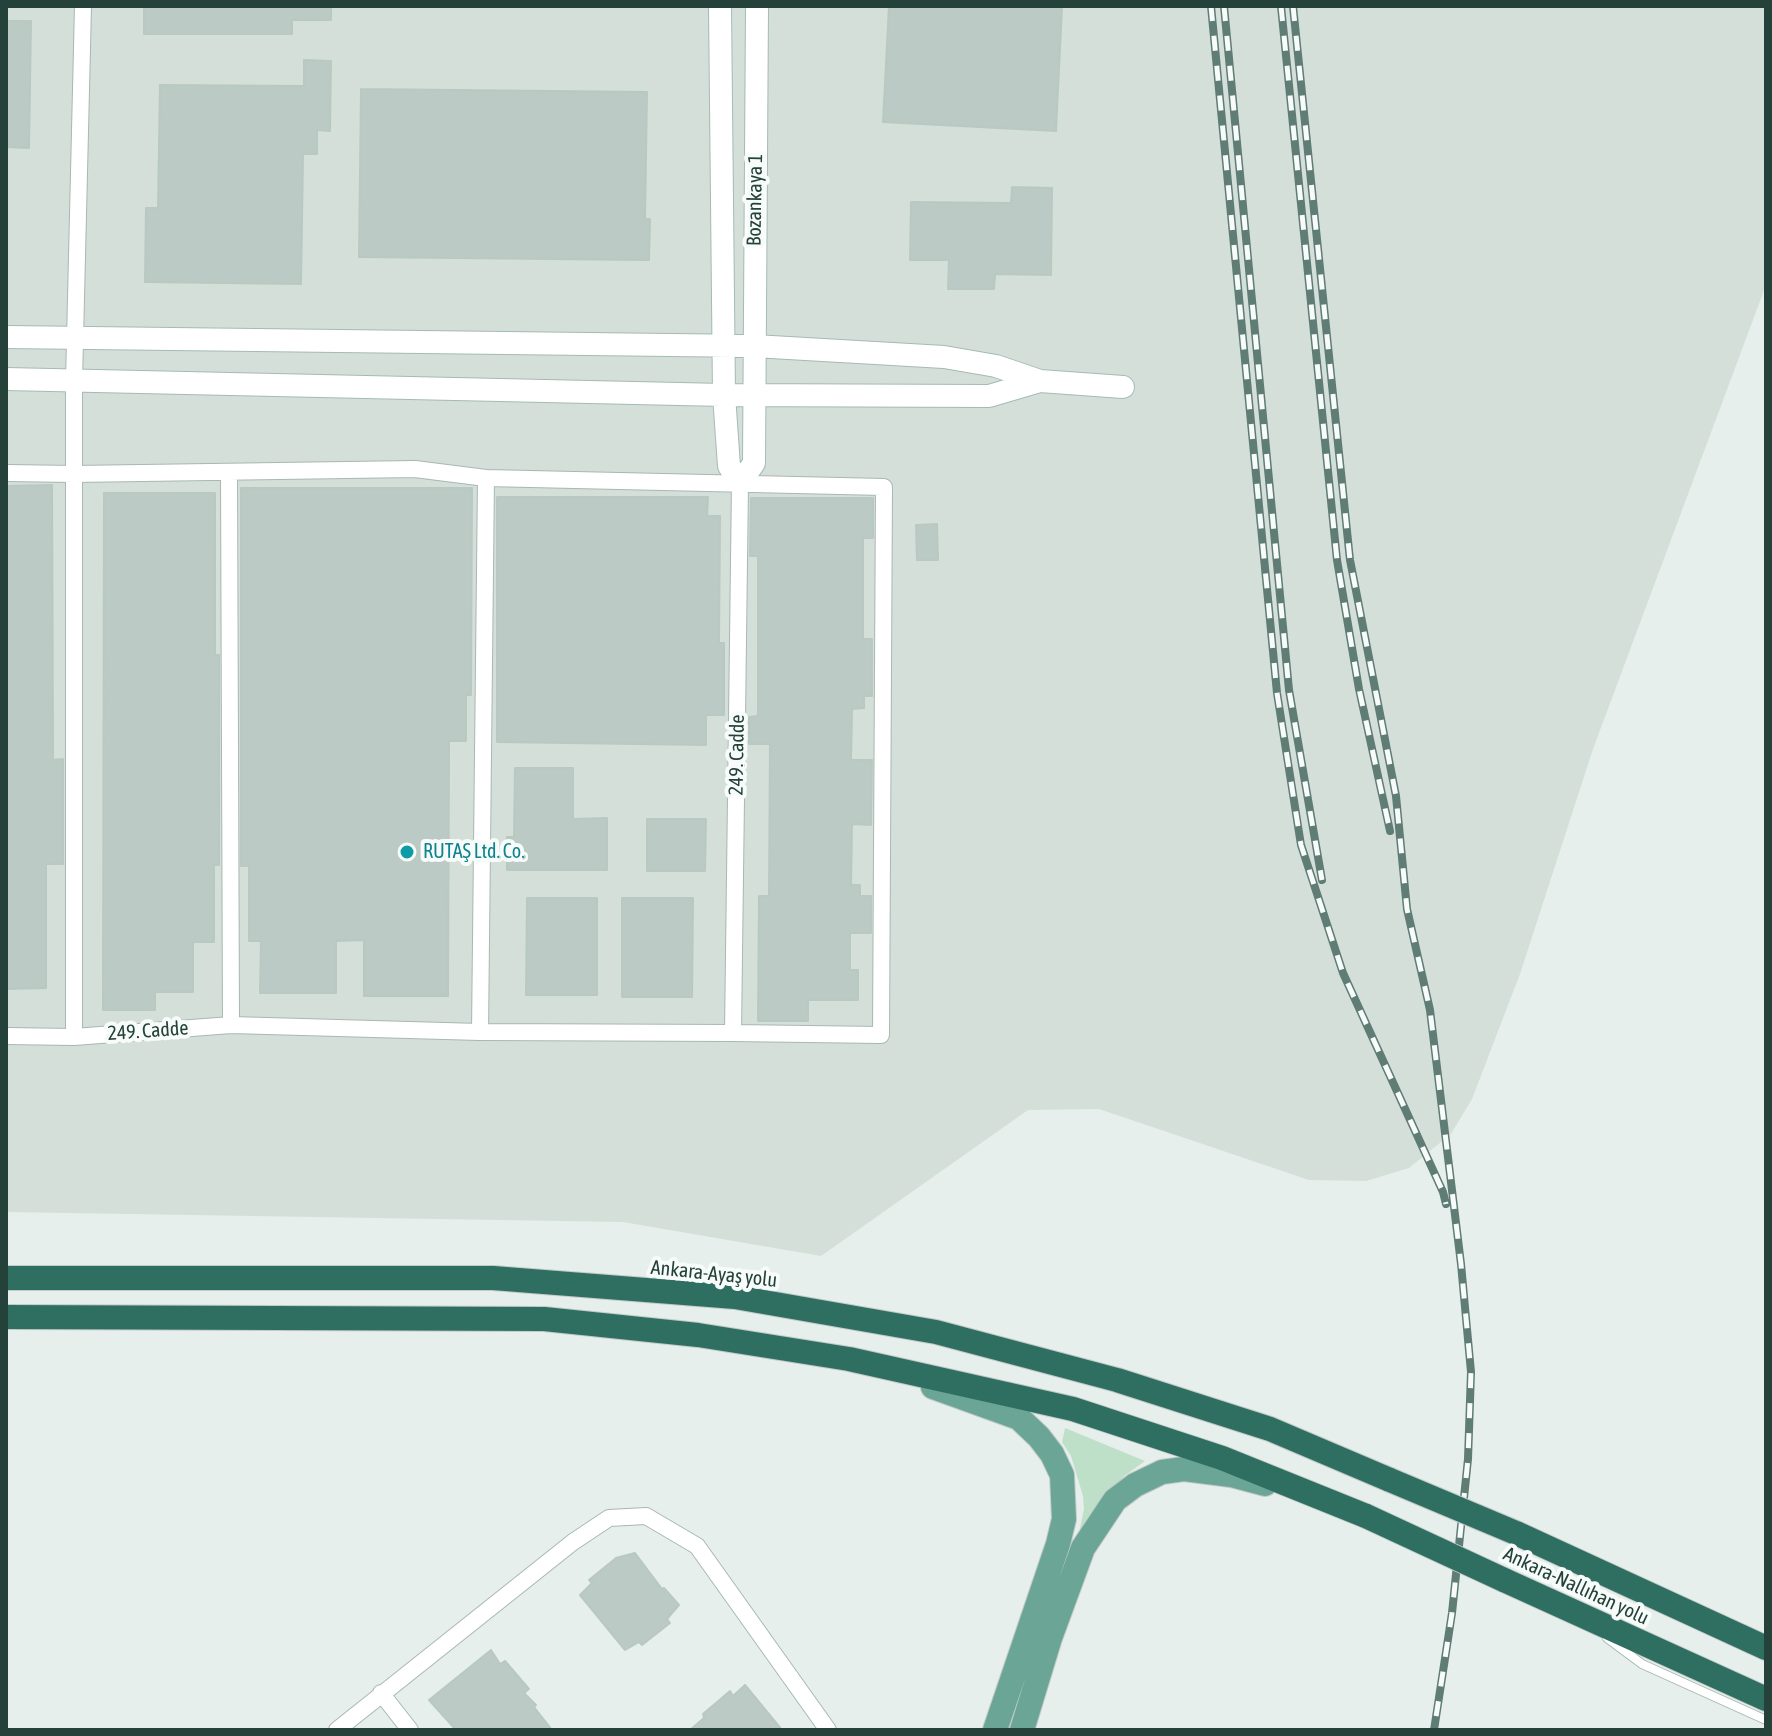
<!DOCTYPE html>
<html>
<head>
<meta charset="utf-8">
<style>
  body { margin:0 }
  #map { position:relative; width:1772px; height:1736px; overflow:hidden; background:#e6efeb; font-family:"Asap Condensed",sans-serif }
  canvas { display:block }
  .frame { position:absolute; inset:0; border:8px solid #24423a; pointer-events:none }
</style>
</head>
<body>
<div id="map">
<canvas width="1772" height="1736"></canvas>
<div class="frame"></div>
</div>
<script>
const ctx = document.querySelector('canvas').getContext('2d');
ctx.lineJoin = 'round';
function paint(path, color) {
  ctx.fillStyle = color;
  ctx.fill(path, 'evenodd');
}
function shape(rows) {
  const path = new Path2D();
  for (const r of rows) {
    path.moveTo(r[0], r[1]);
    for (let i = 2; i < r.length; i += 2) path.lineTo(r[i], r[i + 1]);
  }
  return path;
}
function stroke(path, color, width, dash) {
  ctx.strokeStyle = color;
  ctx.lineWidth = width;
  ctx.lineCap = dash ? 'butt' : 'round';
  ctx.setLineDash(dash || []);
  ctx.stroke(path);
}
function write(font, color, halo, rows, align = 'center') {
  ctx.font = font + ' "Asap Condensed",sans-serif';
  ctx.lineWidth = 8;
  ctx.setLineDash([]);
  ctx.textBaseline = 'middle';
  ctx.strokeStyle = halo;
  ctx.fillStyle = color;
  for (const [text, x, y, turn = 0] of rows) {
    ctx.save();
    ctx.translate(x, y);
    ctx.rotate((+turn || 0) * Math.PI / 180);
    ctx.textAlign = isNaN(turn) ? turn : align;
    if (halo) ctx.strokeText(text, 0, 0);
    ctx.fillText(text, 0, 0);
    ctx.restore();
  }
}
paint(shape([
  [6,6,1766,6,1766,285,1593,749,1520,974,1472,1099,1451,1134,1409,1168,1366,1181,1309,1180,1099,1109,1028,1110,821,1256,623,1222,6,1212]
]), '#d4dfda');
paint(shape([
  [1065,1428,1145,1461,1123,1477,1079,1533,1084,1509,1083,1496,1071,1456,1062,1442]
]), '#bfe0c8');
const building = shape([
  [144,6,331,6,331,20,292,20,292,34,144,34,144,6],
  [889,6,1062,6,1056,131,883,122,889,6],
  [6,21,31,21,29,148,6,147,6,21],
  [304,60,331,61,330,131,317,130,317,154,303,154,301,284,145,282,146,208,158,208,160,85,304,86,304,60],
  [361,89,647,92,645,219,650,219,649,260,359,257,361,89],
  [1012,187,1052,188,1051,275,995,274,994,289,948,289,949,260,910,260,911,202,1011,203,1012,187],
  [52,485,53,760,63,759,63,864,46,864,46,988,6,989,6,486,52,485],
  [241,488,472,488,471,695,466,695,466,741,449,741,448,996,364,996,364,940,336,941,336,993,260,993,261,941,249,941,249,866,241,866,241,488],
  [104,493,215,493,215,655,219,655,219,865,214,865,214,942,193,942,193,992,155,992,155,1010,103,1010,104,493],
  [497,497,708,497,707,516,720,516,719,643,724,643,724,715,706,715,706,745,497,742,497,497],
  [751,498,873,498,873,538,863,538,863,639,872,639,872,696,864,696,864,708,852,709,851,760,872,760,871,825,852,824,851,885,860,885,860,896,871,896,871,933,850,933,850,970,858,970,858,1000,808,1000,808,1021,758,1021,759,896,769,896,770,744,749,744,749,717,758,716,758,556,750,556,751,498],
  [937,524,938,560,917,560,916,525,937,524],
  [515,768,573,768,573,819,607,818,607,870,507,870,507,837,514,837,515,768],
  [647,819,706,819,705,871,647,871,647,819],
  [527,898,597,898,597,995,526,995,527,898],
  [622,898,693,898,692,997,622,997,622,898],
  [635,1553,662,1589,664,1588,679,1605,667,1619,670,1623,642,1645,639,1642,625,1650,580,1595,592,1583,589,1580,616,1558,635,1553],
  [491,1650,500,1664,505,1661,529,1689,524,1693,536,1705,534,1707,552,1730,456,1730,429,1700,491,1650],
  [745,1685,782,1730,690,1730,704,1718,703,1714,730,1691,733,1696,745,1685]
]);
paint(building, '#bbcac4');
stroke(building, '#b8c9c2', 2);
const lane = shape([
  [1607,1638,1642,1664,1766,1720]
]);
const street = shape([
  [6,473,74,474,415,469,486,478,884,487,881,1035,733,1033],
  [229,473,231,1025],
  [480,1032,486,478],
  [6,1036,74,1037,231,1025,480,1032,733,1033,740,483],
  [74,1037,74,381,83,6],
  [381,1693,410,1730],
  [337,1730,573,1542,609,1518,646,1516,697,1546,828,1730]
]);
const secondary = shape([
  [720,6,724,395,729,466,740,483,754,463,757,6],
  [6,337,754,346,944,357,996,366,1040,381,1123,387],
  [6,379,724,395,989,396,1040,381]
]);
const primary = shape([
  [933,1387,1019,1418,1039,1437,1052,1454,1062,1475,1064,1519,1058,1544,995,1730],
  [1022,1730,1050,1638,1083,1548,1115,1500,1135,1485,1162,1472,1184,1469,1231,1475,1265,1484]
]);
const highway = shape([
  [6,1278,493,1278,735,1297,936,1332,1117,1380,1270,1429,1390,1480],
  [6,1317,544,1319,698,1335,849,1359,1073,1409,1222,1458,1366,1516],
  [1516,1533,1766,1648],
  [1504,1580,1766,1699]
]);
stroke(lane, '#a8b8b2', 10);
stroke(street, '#a8b8b2', 18);
stroke(secondary, '#a4bbb3', 24);
stroke(primary, '#c2cac8', 26);
stroke(highway, '#c2cac8', 26);
stroke(lane, '#fff', 8);
stroke(street, '#fff', 16);
stroke(secondary, '#fff', 22);
stroke(primary, '#6aa596', 24);
stroke(highway, '#2f6f62', 24);
const rail = shape([
  [1211,6,1277,693,1301,845,1343,973,1443,1192,1446,1204],
  [1224,6,1289,690,1322,880],
  [1281,6,1337,560,1359,689,1390,831],
  [1293,6,1350,560,1396,796,1407,909,1430,1010,1461,1264,1471,1372,1468,1459,1452,1613,1434,1730]
]);
stroke(rail, '#5f7d75', 8);
stroke(rail, '#f7fbf9', 5, [15]);
const highwayBridge = shape([
  [1390,1480,1516,1533],
  [1366,1516,1504,1580]
]);
stroke(highwayBridge, '#c2cac8', 26, []);
stroke(highwayBridge, '#2f6f62', 24);
for (const [x, y, r, color] of [
  [407,852,8,"#0f9aa8"]
]) {
  const dot = new Path2D();
  dot.arc(x, y, r, 0, 2 * Math.PI);
  ctx.fillStyle = color;
  ctx.fill(dot);
  stroke(dot, '#f7fbf9', 3);
}
write('20px', '#24423a', '#f7fbf9', [
  ["Bozankaya 1",755,200,-89],
  ["249. Cadde",737,755,-89],
  ["249. Cadde",148,1031,-4],
  ["Ankara-Ayaş yolu",714,1274,6],
  ["Ankara-Nallıhan yolu",1576,1586,25]
]);
write('20px', '#0d838f', '#f7fbf9', [
  ["RUTAŞ Ltd. Co.",423,852]
], 'left');
</script>
</body>
</html>
